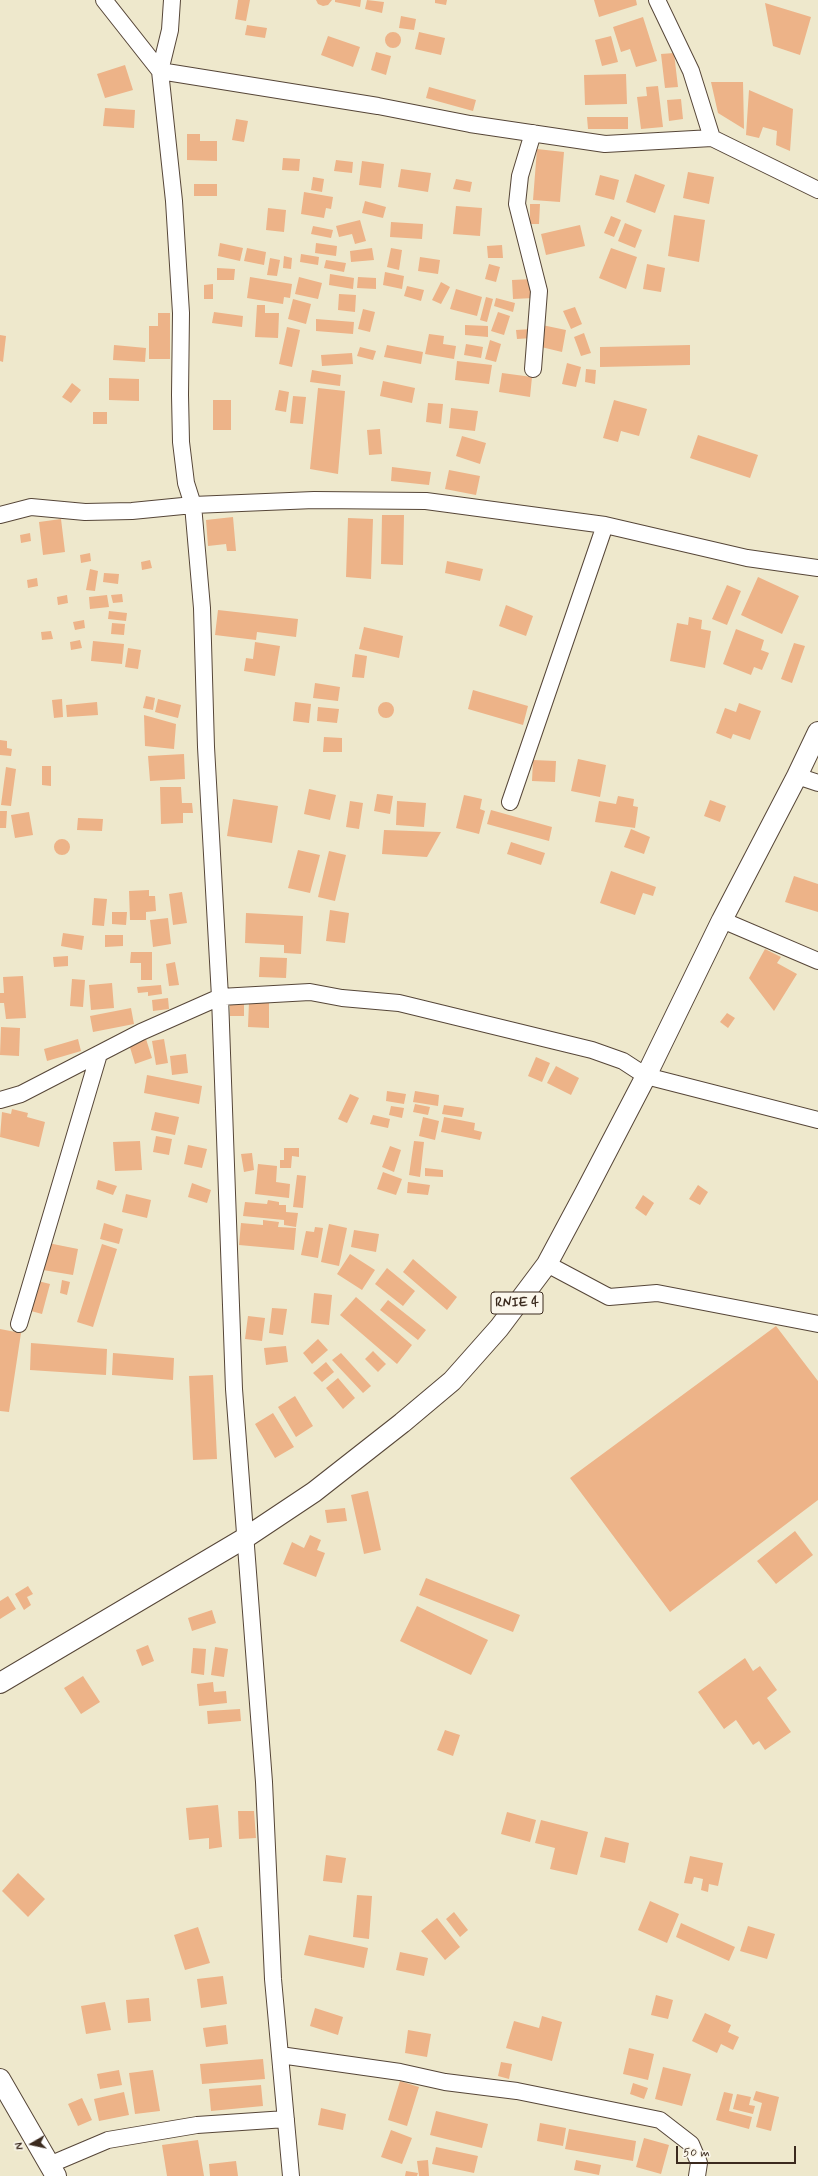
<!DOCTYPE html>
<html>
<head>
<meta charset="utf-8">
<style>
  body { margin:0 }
  #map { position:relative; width:818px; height:2176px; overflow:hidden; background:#eee8cc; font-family:Mynerve,sans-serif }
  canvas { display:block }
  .north { position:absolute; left:12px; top:2124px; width:40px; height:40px; -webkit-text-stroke:3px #fbf7ec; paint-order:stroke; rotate:261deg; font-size:11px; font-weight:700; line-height:16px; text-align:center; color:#3b2a1e }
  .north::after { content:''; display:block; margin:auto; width:14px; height:18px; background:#3b2a1e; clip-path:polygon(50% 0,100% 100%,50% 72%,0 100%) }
  .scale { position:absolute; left:676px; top:2146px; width:120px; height:18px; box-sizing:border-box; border:2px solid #3b2a1e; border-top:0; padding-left:5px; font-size:12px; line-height:14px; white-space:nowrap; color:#3b2a1e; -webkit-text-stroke:3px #fbf7ec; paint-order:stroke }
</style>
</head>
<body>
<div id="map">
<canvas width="818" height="2176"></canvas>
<div class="north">N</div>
<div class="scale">50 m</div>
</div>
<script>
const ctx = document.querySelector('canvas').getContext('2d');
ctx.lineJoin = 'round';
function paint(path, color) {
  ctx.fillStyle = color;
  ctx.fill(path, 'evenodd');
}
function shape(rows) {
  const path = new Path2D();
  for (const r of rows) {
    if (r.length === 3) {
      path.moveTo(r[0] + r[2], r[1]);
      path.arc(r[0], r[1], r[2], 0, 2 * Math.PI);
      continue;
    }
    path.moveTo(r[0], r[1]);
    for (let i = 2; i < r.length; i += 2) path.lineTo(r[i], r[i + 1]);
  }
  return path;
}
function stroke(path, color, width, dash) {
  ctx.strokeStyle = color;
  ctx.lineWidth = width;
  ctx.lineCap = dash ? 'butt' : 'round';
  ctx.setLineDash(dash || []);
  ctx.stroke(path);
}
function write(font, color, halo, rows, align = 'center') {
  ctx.font = font + ' Mynerve,sans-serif';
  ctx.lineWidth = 3;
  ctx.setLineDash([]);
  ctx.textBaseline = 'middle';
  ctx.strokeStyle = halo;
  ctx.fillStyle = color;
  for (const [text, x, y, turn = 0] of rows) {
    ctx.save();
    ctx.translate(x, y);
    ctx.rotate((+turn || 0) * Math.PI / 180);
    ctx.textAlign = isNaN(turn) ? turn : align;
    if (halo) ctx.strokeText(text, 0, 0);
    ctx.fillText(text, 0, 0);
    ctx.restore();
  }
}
paint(shape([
  [238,0,250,0,246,21,235,19],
  [316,0,332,0,328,5,323,6,318,4],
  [335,0,361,0,360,7,335,2],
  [367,0,384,2,382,13,365,9],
  [435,0,447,0,446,5,435,3],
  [594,0,636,0,637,5,599,17],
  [765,3,811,17,800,55,773,46],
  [401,16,416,19,414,30,399,28],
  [643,17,657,61,636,67,630,49,621,52,613,27],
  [247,25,267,28,265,38,245,35],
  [419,32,445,38,441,55,415,49],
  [393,40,8],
  [328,36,360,47,353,67,321,55],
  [611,36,618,62,602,66,595,40],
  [376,52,391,56,386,75,371,70],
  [674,53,678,87,665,88,661,54],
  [125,65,133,90,105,98,97,74],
  [626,74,627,104,585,105,584,75],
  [711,82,743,82,744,129,718,113],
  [658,86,663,127,641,129,637,97,647,96,646,87],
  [429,87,476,100,473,111,426,98],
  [749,90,793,109,790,151,776,145,777,131,763,127,759,138,746,135],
  [681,99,683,119,669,121,667,100],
  [105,108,135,110,134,128,103,126],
  [587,117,628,117,628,129,588,129],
  [236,119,248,121,244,142,232,140],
  [187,134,200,134,200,141,217,141,217,161,187,160],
  [537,149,564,152,560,202,533,200],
  [283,158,300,159,299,171,282,170],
  [336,160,353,162,352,173,334,171],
  [362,161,384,164,381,188,359,185],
  [401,169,431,173,428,192,398,187],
  [688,172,714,177,709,204,683,198],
  [635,174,665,185,655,213,626,202],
  [600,175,619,180,614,200,595,195],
  [313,177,324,179,322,192,311,190],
  [456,179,472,182,470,192,453,189],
  [194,184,217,184,217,196,194,196],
  [304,192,333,197,331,209,326,208,324,218,301,214],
  [365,201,386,207,383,218,362,213],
  [530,204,540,204,539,224,530,224],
  [456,206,482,208,480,236,453,234],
  [268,208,286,210,284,232,266,230],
  [674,215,705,220,699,262,668,256],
  [611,216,621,220,614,237,604,233],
  [360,220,366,241,355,244,352,234,339,237,336,226],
  [391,222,423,224,422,239,390,237],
  [625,223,642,230,635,248,618,241],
  [580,225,585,246,546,255,541,234],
  [313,226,333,230,331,238,311,234],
  [220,243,243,248,240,261,218,256],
  [316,243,337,246,336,256,315,253],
  [502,245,503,258,488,258,487,246],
  [247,248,266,252,264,265,244,261],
  [372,248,374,260,351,262,350,251],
  [391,248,402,250,399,270,387,267],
  [611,248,637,257,626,289,599,278],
  [301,254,319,257,318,265,300,262],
  [284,256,292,258,291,269,283,268],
  [420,257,440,260,438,274,418,271],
  [270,258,280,260,277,276,267,275],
  [326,260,346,263,344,272,324,268],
  [489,264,500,267,496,282,485,279],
  [647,264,665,268,661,292,643,289],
  [217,268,235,269,234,280,217,280],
  [385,272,404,276,402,289,383,285],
  [330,274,354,278,353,289,329,285],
  [250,277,292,284,290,298,284,297,283,304,247,298],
  [299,277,322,283,318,299,295,294],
  [358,277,376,278,376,289,357,288],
  [533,279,534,298,513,299,512,280],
  [441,282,450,287,441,304,432,300],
  [213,284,213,299,204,299,204,285],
  [407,286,424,290,421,301,404,296],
  [456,289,482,297,477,316,450,309],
  [339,294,356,295,355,312,338,310],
  [486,297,493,299,487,322,480,320],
  [496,298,515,303,513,312,494,306],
  [293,299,311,304,306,324,288,319],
  [257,305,265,305,265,313,279,313,278,338,255,337],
  [575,307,582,324,571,329,563,311],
  [363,309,375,312,370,332,358,329],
  [214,312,243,316,242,327,212,323],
  [498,312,510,316,504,335,491,331],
  [158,313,170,313,170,359,149,359,149,326,158,326],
  [316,319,354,322,353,334,316,331],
  [465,325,488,326,488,337,465,335],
  [542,325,566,330,562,352,537,346],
  [287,327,300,330,292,367,279,364],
  [532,329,533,338,517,339,516,330],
  [584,333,591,353,581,356,574,337],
  [429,334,444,336,443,344,456,346,454,359,425,354],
  [0,335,6,336,3,362,0,361],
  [490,340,501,344,496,362,485,359],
  [466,344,483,347,481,358,464,355],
  [114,345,146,348,145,362,113,360],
  [387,345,423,352,421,364,384,357],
  [690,345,690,365,600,367,600,347],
  [360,347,376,351,373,360,357,356],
  [352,353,353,364,322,366,321,355],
  [457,361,492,365,489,384,455,380],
  [567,363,581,367,576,387,562,384],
  [586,369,596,370,595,384,585,382],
  [312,370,341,375,340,386,310,382],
  [502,373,532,377,530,397,499,392],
  [109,378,139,379,139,401,109,400],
  [383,381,415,388,412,403,380,396],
  [72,383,81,390,71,403,62,397],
  [318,388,345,391,338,474,310,469],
  [279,390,289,392,286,412,275,410],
  [293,396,306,397,303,424,290,423],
  [213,400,231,400,231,430,213,430],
  [614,400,647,409,639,436,621,431,618,442,603,438],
  [428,403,443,404,441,424,426,422],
  [451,408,478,411,475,431,449,428],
  [93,412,107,412,107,424,93,424],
  [380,429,382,454,369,455,367,430],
  [698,435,758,455,750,478,690,458],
  [462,436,486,443,480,464,456,456],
  [392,467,431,472,429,485,391,481],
  [449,470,480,476,476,495,445,489],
  [382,515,404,515,403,565,381,564],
  [233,517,236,551,227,551,226,544,208,546,206,520],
  [348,518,373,519,371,579,346,577],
  [61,519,65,552,43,555,39,522],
  [30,533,31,541,21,543,20,535],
  [90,553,91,561,81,563,80,555],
  [150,560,152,568,142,570,141,562],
  [447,561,483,569,480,581,445,573],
  [90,569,98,571,95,591,86,590],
  [104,573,119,574,118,584,103,582],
  [758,577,799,596,782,634,741,615],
  [37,578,38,586,28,588,27,580],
  [727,585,741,591,727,625,712,619],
  [122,594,123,602,113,603,111,595],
  [67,595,68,603,58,605,57,597],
  [107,595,109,607,90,609,89,597],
  [506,605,533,616,526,636,499,626],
  [218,610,298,619,296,637,257,632,256,640,215,635],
  [109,611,127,613,126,621,108,619],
  [689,617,702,620,701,629,711,631,705,668,670,661,677,623,688,625],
  [84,620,85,628,75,630,73,622],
  [112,623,125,624,124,635,111,634],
  [364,627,403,636,399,658,359,649],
  [736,629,764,640,761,650,769,653,762,670,754,667,751,675,723,664],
  [51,631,53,639,42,640,41,632],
  [80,640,82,648,71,650,70,642],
  [93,641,124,644,122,664,91,661],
  [255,642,280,646,275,676,244,671,246,658,253,659],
  [794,643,805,646,792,683,781,679],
  [128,648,141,650,138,669,125,667],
  [355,654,367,656,364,678,352,677],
  [315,683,340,687,338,701,313,698],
  [473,690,528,706,523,725,468,709],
  [146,696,155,698,153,710,143,708],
  [62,699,63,717,54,718,52,700],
  [158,699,181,705,178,718,155,712],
  [97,702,98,715,67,717,66,705],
  [295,702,311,704,309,723,293,721],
  [386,710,8],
  [739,703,761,711,750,740,733,734,731,739,716,733,725,708,736,712],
  [318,707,339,709,337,723,317,721],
  [144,715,176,724,174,749,145,746],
  [324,737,342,738,342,752,323,752],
  [0,740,7,741,7,748,12,749,11,756,0,755],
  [184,754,185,779,150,781,148,756],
  [578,759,606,765,600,797,571,791],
  [533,760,556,761,555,782,532,781],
  [42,766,51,766,51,786,42,785],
  [6,767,16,769,11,806,1,805],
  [160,787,181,787,182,803,192,803,193,813,183,813,183,823,161,824],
  [309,789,336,795,330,820,304,814],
  [377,794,393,796,390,814,374,811],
  [464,795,482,799,480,809,485,811,479,834,456,828],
  [618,796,634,799,633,806,638,807,635,828,595,822,599,801,616,804],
  [233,799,278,806,272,843,227,836],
  [710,800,726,806,720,822,704,816],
  [350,801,363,803,359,829,346,827],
  [397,801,426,803,424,827,396,825],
  [491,810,552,827,549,841,487,824],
  [0,811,7,811,6,828,0,828],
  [29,812,33,835,15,838,11,815],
  [78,818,103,819,102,831,77,830],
  [631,829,650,837,644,854,624,847],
  [384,830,441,832,427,857,382,854],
  [62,847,8],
  [511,842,545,853,541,865,507,854],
  [298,850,320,855,310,893,288,888],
  [329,851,346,855,335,901,318,897],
  [611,871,656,887,653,896,643,893,635,915,600,903],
  [794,876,818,884,818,912,785,902],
  [149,890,149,896,155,896,156,911,146,912,146,920,130,920,129,891],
  [182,892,187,923,173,925,169,894],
  [94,898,107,899,104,926,92,925],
  [330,910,349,913,345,943,326,941],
  [112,912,127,912,126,925,112,924],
  [246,913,303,916,301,954,284,953,284,945,245,943],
  [168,918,171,944,153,947,150,920],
  [63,933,84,936,82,950,61,946],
  [105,935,123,935,123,946,105,947],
  [765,949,781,957,777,963,797,974,774,1011,749,978],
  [131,952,152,952,152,980,141,980,141,963,130,963],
  [68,956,68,966,54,967,53,957],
  [260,957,287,958,286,978,259,977],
  [175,962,179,985,169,986,166,964],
  [23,976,26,1018,6,1019,4,1003,0,1003,0,993,4,993,3,977],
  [72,979,85,980,83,1007,70,1006],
  [112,983,114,1008,91,1010,89,985],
  [161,985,162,994,148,996,148,992,138,993,137,987],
  [168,998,169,1009,153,1011,152,1000],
  [230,1002,244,1003,244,1016,230,1016],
  [249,1002,269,1003,269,1028,248,1027],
  [131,1008,134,1024,93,1032,90,1016],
  [727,1013,735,1018,728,1028,720,1022],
  [1,1027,20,1028,19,1056,0,1055],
  [78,1039,81,1051,47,1061,44,1049],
  [146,1039,152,1058,135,1064,129,1044],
  [164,1039,168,1063,156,1065,152,1041],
  [186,1054,188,1073,172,1075,170,1056],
  [536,1057,550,1063,542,1082,528,1076],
  [556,1066,579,1078,571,1095,547,1083],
  [147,1075,202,1086,199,1104,144,1093],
  [387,1091,406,1094,404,1104,386,1101],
  [415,1091,439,1095,438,1106,413,1102],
  [350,1094,359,1098,347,1123,338,1119],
  [415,1104,430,1107,428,1115,413,1112],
  [444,1105,464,1108,462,1117,442,1114],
  [391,1106,404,1108,402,1118,389,1115],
  [12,1109,28,1113,27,1117,45,1122,39,1147,0,1137,2,1112,11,1114],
  [155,1112,179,1117,175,1135,151,1130],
  [373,1115,390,1119,388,1128,370,1124],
  [423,1117,439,1121,435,1140,419,1136],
  [444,1117,475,1123,474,1130,482,1132,480,1140,441,1132],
  [156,1136,172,1139,169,1155,153,1152],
  [140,1141,142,1170,115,1171,113,1142],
  [414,1141,424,1142,420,1177,409,1175],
  [188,1145,207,1149,202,1168,184,1164],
  [390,1146,401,1150,394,1172,382,1167],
  [284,1148,299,1148,299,1157,292,1156,291,1168,280,1168,280,1160,284,1160],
  [252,1153,254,1170,244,1172,241,1154],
  [258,1164,277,1166,276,1182,290,1184,289,1198,255,1194],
  [425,1168,443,1170,443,1177,425,1176],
  [383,1172,402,1179,396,1195,377,1189],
  [297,1175,306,1176,303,1208,293,1207],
  [98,1180,117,1186,113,1195,96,1189],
  [408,1182,430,1185,428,1195,407,1193],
  [192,1183,211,1190,207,1203,188,1197],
  [698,1185,708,1192,700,1205,689,1199],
  [126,1194,151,1200,147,1218,122,1212],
  [643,1195,654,1203,646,1216,635,1208],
  [268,1200,279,1202,279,1205,286,1205,286,1212,298,1213,296,1227,284,1225,284,1220,243,1216,245,1202,267,1204],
  [263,1220,279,1222,278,1227,296,1228,294,1250,239,1245,241,1223,263,1225],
  [104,1223,123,1229,119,1244,100,1239],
  [329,1224,347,1228,339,1266,321,1262],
  [315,1227,323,1228,318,1258,301,1255,306,1231,314,1232],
  [354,1230,379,1234,376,1252,351,1247],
  [48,1243,78,1249,73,1275,43,1270],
  [102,1244,117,1249,93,1327,77,1322],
  [350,1254,375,1270,362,1290,337,1274],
  [413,1259,457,1297,447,1310,403,1272],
  [387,1268,415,1291,403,1306,375,1284],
  [62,1280,70,1282,67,1295,60,1293],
  [38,1281,50,1284,42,1314,31,1311],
  [314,1293,332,1295,329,1325,311,1323],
  [356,1297,412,1345,397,1364,340,1315],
  [388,1300,426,1330,418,1340,380,1310],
  [272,1308,287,1309,283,1335,269,1333],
  [248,1316,265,1318,262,1341,245,1339],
  [776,1326,818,1381,818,1500,670,1612,570,1478],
  [0,1329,21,1333,9,1412,0,1411],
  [318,1339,328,1350,312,1364,303,1353],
  [31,1343,107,1349,106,1375,30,1370],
  [286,1346,288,1362,266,1365,264,1348],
  [373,1351,386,1364,378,1372,365,1359],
  [113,1353,174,1358,173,1380,112,1375],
  [341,1353,371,1386,363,1393,332,1360],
  [326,1362,334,1372,322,1382,313,1373],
  [213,1375,217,1459,193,1460,189,1376],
  [338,1378,355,1398,343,1409,326,1388],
  [295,1396,313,1426,296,1437,278,1407],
  [273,1413,294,1447,275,1458,255,1424],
  [368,1491,381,1550,364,1554,351,1495],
  [345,1508,347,1521,327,1523,325,1510],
  [795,1531,813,1555,776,1584,757,1561],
  [310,1535,321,1540,317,1550,325,1553,316,1577,283,1564,292,1542,304,1548],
  [426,1578,520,1615,513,1632,419,1595],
  [28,1586,33,1594,27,1597,31,1605,24,1610,15,1594],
  [8,1596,16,1609,0,1619,0,1601],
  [417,1606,488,1640,471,1675,400,1641],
  [212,1610,216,1623,192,1631,188,1618],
  [148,1645,154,1661,142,1666,136,1650],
  [215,1647,228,1649,224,1677,211,1675],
  [193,1648,206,1649,204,1675,191,1673],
  [745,1658,753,1671,760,1666,777,1690,767,1698,791,1732,765,1750,759,1741,753,1745,736,1720,724,1729,698,1692],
  [83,1676,100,1702,81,1714,64,1688],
  [213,1682,214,1692,226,1691,227,1703,199,1706,197,1684],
  [240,1709,241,1721,208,1724,207,1711],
  [445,1730,460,1735,453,1756,437,1750],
  [218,1805,222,1847,209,1849,209,1838,189,1840,186,1808],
  [238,1811,254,1811,256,1838,239,1839],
  [507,1812,536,1820,530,1842,501,1834],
  [541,1820,588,1832,577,1875,550,1869,555,1848,535,1843],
  [605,1837,629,1843,625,1863,600,1857],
  [326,1855,346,1858,342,1883,323,1881],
  [690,1856,723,1863,718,1886,709,1884,708,1892,701,1890,703,1879,694,1877,692,1884,684,1883],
  [18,1873,45,1899,28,1917,2,1891],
  [357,1895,372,1896,369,1939,353,1937],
  [650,1901,679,1914,667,1943,638,1930],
  [454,1912,468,1930,460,1937,446,1919],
  [437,1918,460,1947,445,1960,421,1931],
  [681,1923,735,1947,729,1961,676,1937],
  [748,1926,775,1934,767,1959,740,1951],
  [198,1927,210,1963,185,1970,174,1935],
  [309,1935,368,1948,364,1968,304,1955],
  [400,1952,428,1958,424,1976,396,1970],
  [223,1976,227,2004,201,2008,197,1979],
  [656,1995,673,2000,668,2019,651,2015],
  [149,1998,151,2021,128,2023,126,2000],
  [105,2002,111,2030,86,2034,81,2006],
  [315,2008,343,2017,338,2035,310,2026],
  [705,2013,731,2025,728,2032,739,2037,733,2050,721,2044,717,2053,692,2041],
  [542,2016,562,2022,552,2061,506,2048,514,2021,539,2028],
  [226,2025,228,2044,206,2047,203,2028],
  [408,2030,431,2034,427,2057,405,2053],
  [629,2048,654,2054,648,2080,623,2074],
  [263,2059,265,2079,202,2084,200,2064],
  [501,2062,512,2064,509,2079,498,2076],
  [663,2067,691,2074,682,2106,655,2099],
  [119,2070,122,2085,100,2089,97,2074],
  [153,2070,160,2111,135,2114,129,2073],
  [400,2081,419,2087,407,2126,388,2120],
  [633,2083,648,2088,644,2099,630,2094],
  [261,2085,263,2106,211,2111,209,2089],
  [756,2091,779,2097,771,2131,756,2127,762,2103,753,2100],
  [124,2092,129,2115,99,2121,94,2099],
  [724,2092,733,2094,729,2111,752,2117,749,2129,716,2120],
  [737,2094,751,2097,749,2105,755,2106,753,2114,733,2109],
  [82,2098,92,2120,78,2126,68,2104],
  [321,2108,346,2114,343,2130,318,2125],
  [436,2111,488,2124,482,2148,430,2135],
  [540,2123,566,2128,563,2146,537,2141],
  [569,2129,636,2141,633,2161,565,2149],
  [391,2130,412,2138,402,2164,381,2157],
  [644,2138,669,2145,661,2174,636,2167],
  [198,2140,204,2176,167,2176,162,2145],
  [436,2147,478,2156,474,2173,432,2164],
  [428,2160,429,2176,419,2176,417,2161],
  [576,2160,601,2165,599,2175,574,2170],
  [236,2161,238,2176,210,2176,209,2164],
  [406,2171,418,2173,417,2176,405,2176]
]), '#edb388');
const minor = shape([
  [104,0,160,71,378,106,470,124,605,144,712,138,818,190],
  [172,0,170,30,160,71,174,201,181,313,180,395,181,442,186,483,193,505,202,608,206,747,220,997,234,1389,264,1782,273,1979,291,2176],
  [657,0,691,71,712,138],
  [533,133,520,176,517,204,539,291,533,369],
  [0,515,31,507,85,512,132,511,193,505,314,500,426,501,605,525,747,558,818,568],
  [797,776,818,783],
  [510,802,605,525],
  [722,920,818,961],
  [0,1100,21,1094,141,1032,220,997,310,992,342,998,399,1003,592,1050,623,1061,646,1076,818,1120],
  [547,1264,609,1297,657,1293,818,1324],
  [19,1324,99,1054],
  [280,2055,400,2072,445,2082,517,2091,660,2120,691,2144,699,2163,697,2176],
  [49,2165,108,2140,197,2125,286,2119]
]);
const major = shape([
  [0,1683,245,1538,314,1492,402,1423,452,1381,499,1328,547,1264,585,1193,646,1076,722,920,797,776,818,732],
  [0,2079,56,2176]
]);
stroke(minor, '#564638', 18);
stroke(major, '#564638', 22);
stroke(minor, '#fff', 16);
stroke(major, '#fff', 20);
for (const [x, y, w] of [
  [517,1303,52]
]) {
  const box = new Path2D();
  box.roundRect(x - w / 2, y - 11, w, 22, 3);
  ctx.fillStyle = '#fbf7ec';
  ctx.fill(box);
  stroke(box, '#3b2a1e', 1);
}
write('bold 13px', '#3b2a1e', null, [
  ["RNIE 4",517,1303]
]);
</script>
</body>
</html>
